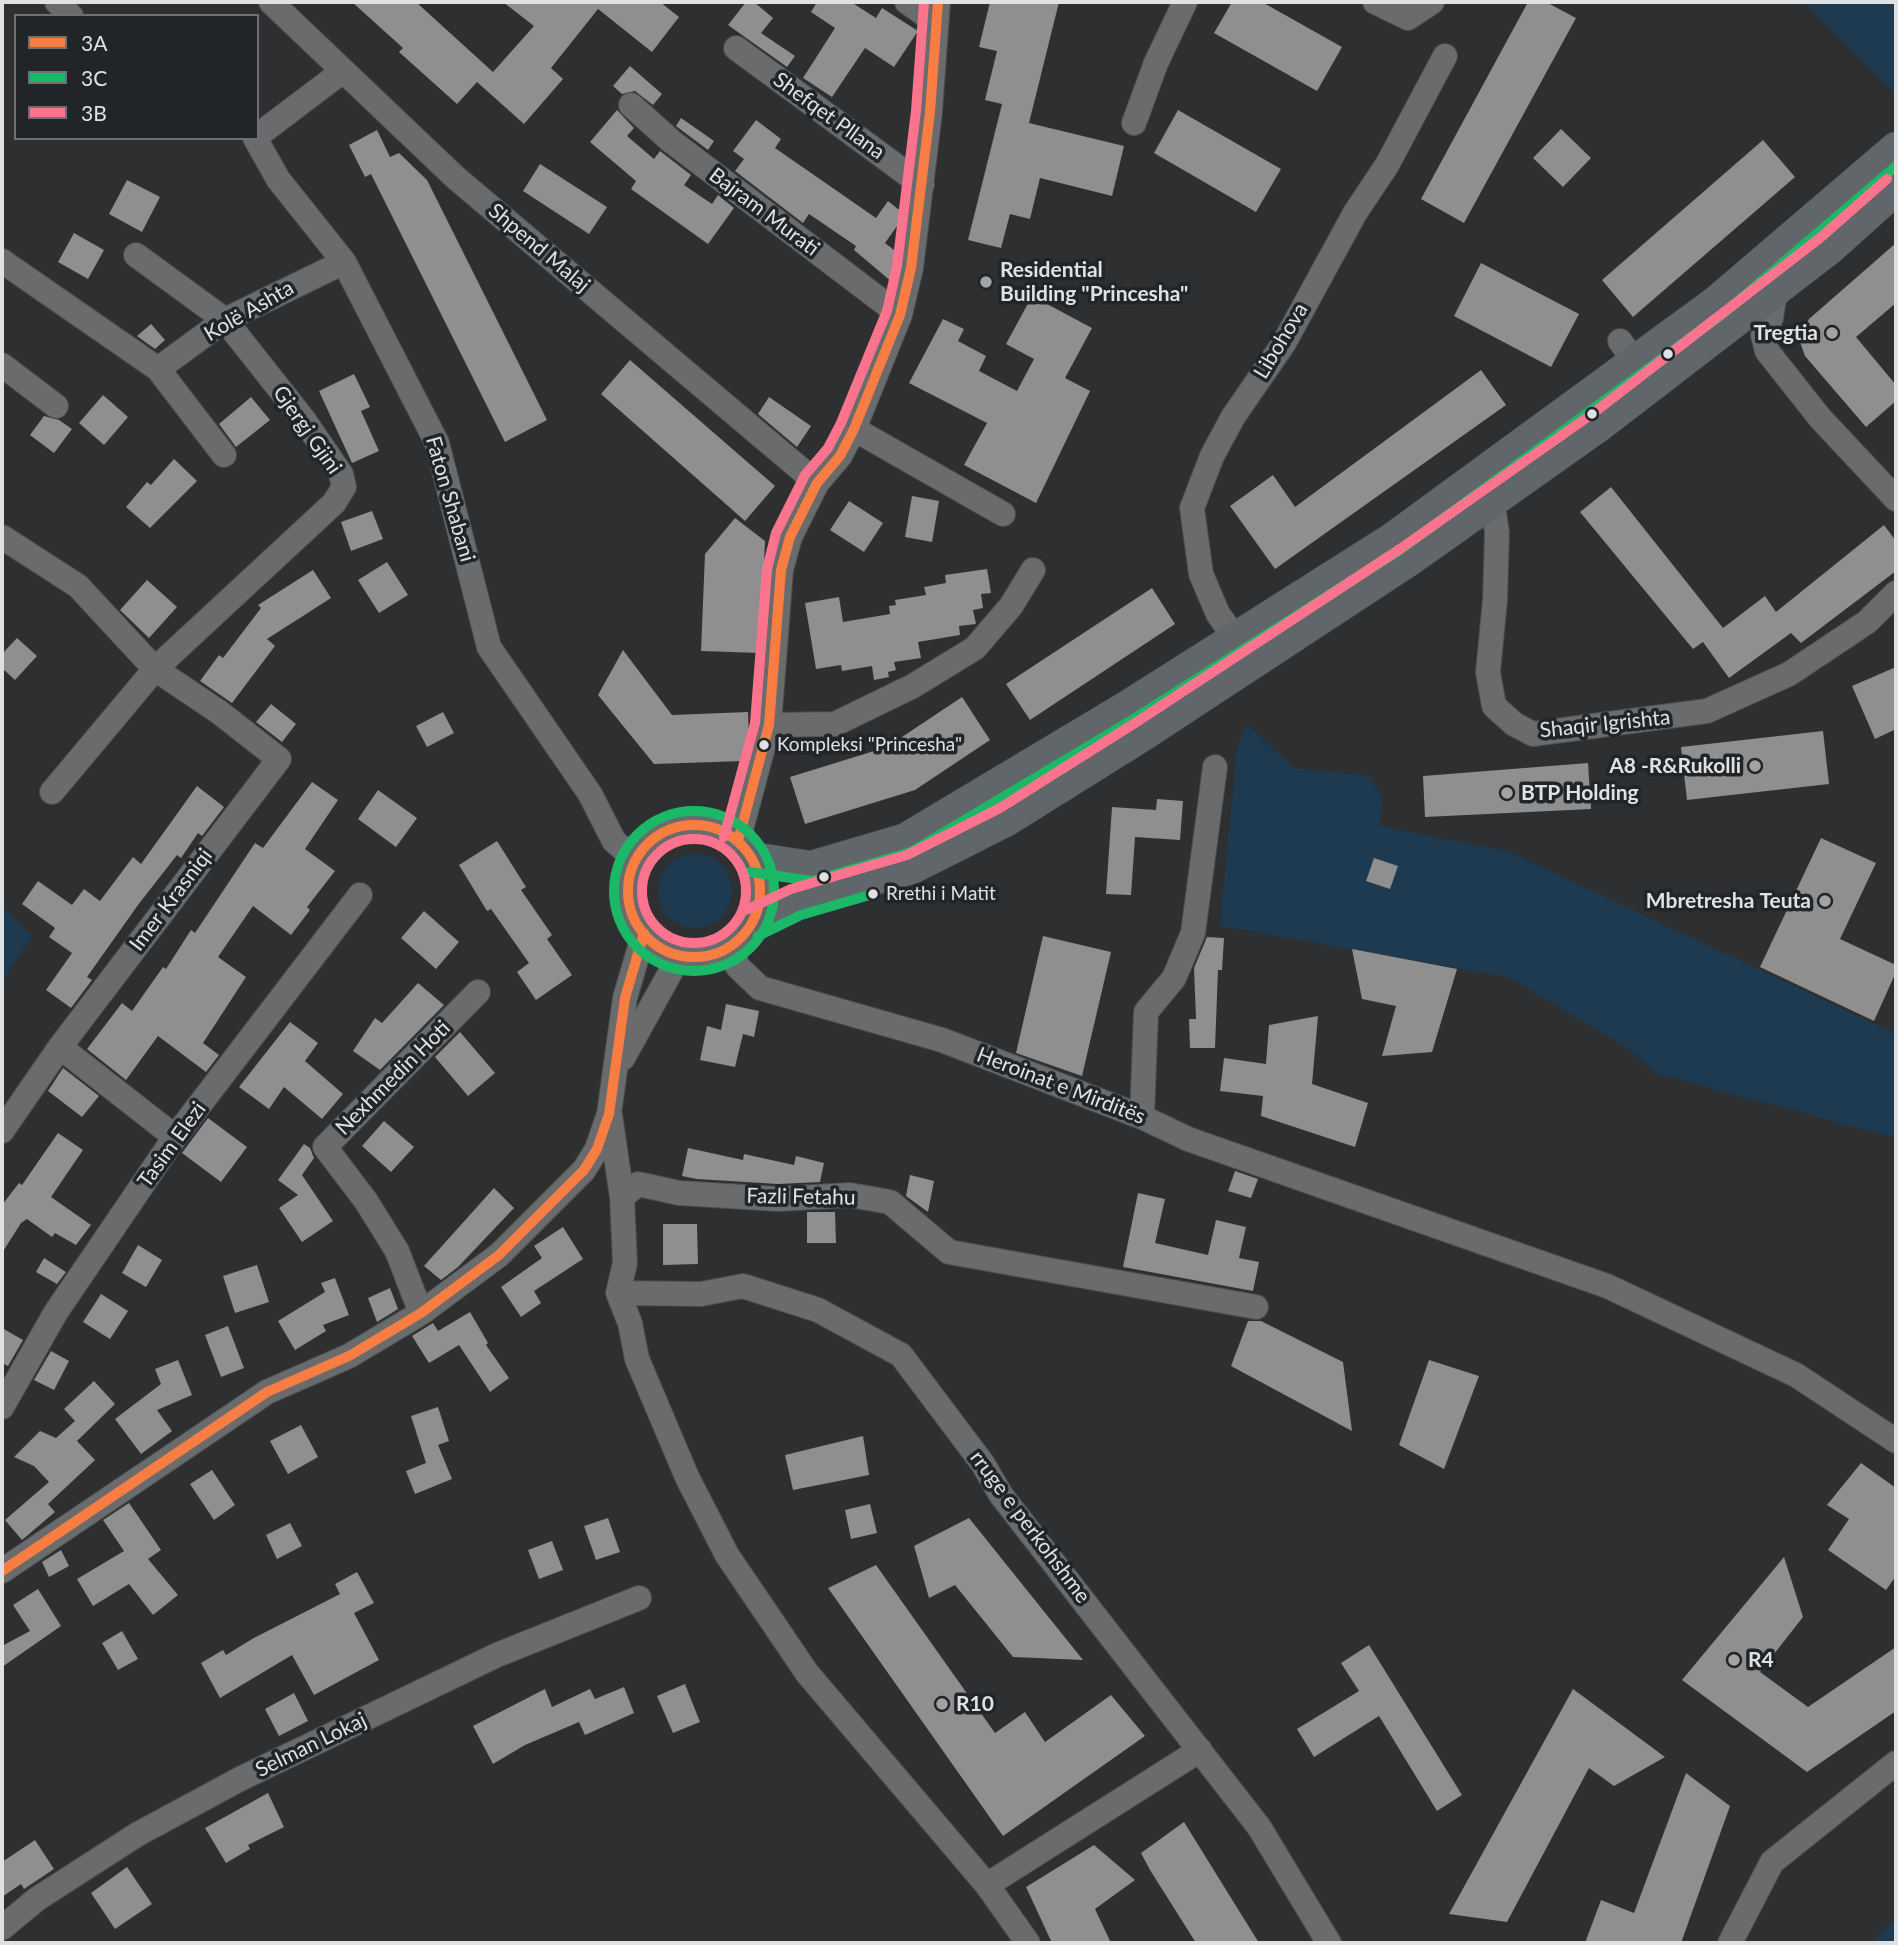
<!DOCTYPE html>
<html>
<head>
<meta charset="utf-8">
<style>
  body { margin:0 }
  #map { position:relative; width:1898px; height:1945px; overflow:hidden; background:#2d2f31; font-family:Lato,sans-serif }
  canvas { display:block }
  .frame { position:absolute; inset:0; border:4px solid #dfe1e3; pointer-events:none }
  .legend { position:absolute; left:14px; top:14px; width:245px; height:126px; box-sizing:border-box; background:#222528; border:2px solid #6e7073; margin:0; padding:9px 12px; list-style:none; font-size:21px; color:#dfe1e3 }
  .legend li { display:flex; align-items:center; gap:14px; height:35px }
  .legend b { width:35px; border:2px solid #6e7073 }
</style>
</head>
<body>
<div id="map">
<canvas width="1898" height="1945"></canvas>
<div class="frame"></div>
<ul class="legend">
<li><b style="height:9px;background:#f77d43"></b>3A</li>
<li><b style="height:9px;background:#1ab867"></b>3C</li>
<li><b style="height:9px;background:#fc738d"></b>3B</li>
</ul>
</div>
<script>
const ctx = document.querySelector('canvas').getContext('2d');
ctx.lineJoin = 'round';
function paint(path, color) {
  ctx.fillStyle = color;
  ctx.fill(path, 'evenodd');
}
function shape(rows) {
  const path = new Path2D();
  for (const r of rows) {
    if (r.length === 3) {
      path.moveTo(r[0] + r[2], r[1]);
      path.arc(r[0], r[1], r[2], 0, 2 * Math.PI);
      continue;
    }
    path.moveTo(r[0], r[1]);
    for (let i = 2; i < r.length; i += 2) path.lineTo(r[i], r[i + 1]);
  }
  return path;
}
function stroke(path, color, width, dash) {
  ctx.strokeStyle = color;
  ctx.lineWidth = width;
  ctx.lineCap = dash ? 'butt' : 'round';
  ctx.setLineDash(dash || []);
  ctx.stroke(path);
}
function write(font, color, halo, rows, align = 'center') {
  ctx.font = font + ' Lato,sans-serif';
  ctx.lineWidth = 7;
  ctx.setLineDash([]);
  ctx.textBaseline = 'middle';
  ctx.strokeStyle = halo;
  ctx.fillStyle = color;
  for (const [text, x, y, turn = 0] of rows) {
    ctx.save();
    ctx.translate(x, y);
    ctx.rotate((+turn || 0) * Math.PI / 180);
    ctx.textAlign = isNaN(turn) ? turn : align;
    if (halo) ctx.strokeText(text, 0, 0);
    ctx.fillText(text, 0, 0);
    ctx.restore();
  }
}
paint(shape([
  [1804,2,1896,2,1896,95],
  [1247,724,1294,768,1369,776,1383,798,1379,826,1507,851,1896,1034,1896,1138,1655,1073,1628,1048,1508,977,1220,926,1237,747],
  [695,891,37],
  [2,905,32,937,2,981],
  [1896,1921,1896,1943,1871,1943,1891,1922]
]), '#1e3a50');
paint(shape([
  [352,2,416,2,493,72,534,26,503,2,660,2,679,17,652,52,598,9,551,68,563,79,524,124,477,82,457,104,399,52,403,48],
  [746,2,754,2,773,18,761,33,795,56,787,67,728,25],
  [817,2,851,2,876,18,882,8,918,31,894,67,865,48,832,97,803,78,835,28,811,12],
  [990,2,1059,2,1029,123,1124,146,1112,196,1040,178,1030,219,1010,214,1001,248,968,240,1002,104,985,100,997,51,979,47],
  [1232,2,1262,2,1342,47,1317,91,1214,33],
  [1528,2,1546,2,1576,18,1464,223,1421,199],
  [630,66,662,94,653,105,635,91,622,94,613,86],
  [617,110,634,128,627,136,654,159,660,151,691,175,684,185,712,204,718,195,734,208,708,244,631,189,636,181,590,142],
  [1178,110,1281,169,1256,212,1154,153],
  [681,118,714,141,708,150,676,126],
  [756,120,781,139,775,148,876,218,888,201,903,213,902,219,885,243,898,253,892,282,854,250,856,246,809,214,803,223,735,171,744,159,733,151],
  [1561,129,1591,158,1563,187,1533,158],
  [377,130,390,157,399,153,427,180,547,420,505,442,371,174,365,177,349,145],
  [1763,140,1795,177,1633,317,1602,280],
  [540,164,607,207,589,234,523,191],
  [127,180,160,197,142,232,109,214],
  [74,233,104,250,88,279,58,262],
  [1896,243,1896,303,1856,337,1896,385,1896,401,1866,427,1805,356,1799,339,1809,319],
  [1481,263,1579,314,1551,367,1454,316],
  [1032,296,1092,328,1065,378,1090,391,1036,503,964,465,987,423,909,383,943,319,964,329,958,341,986,356,979,371,1017,391,1034,359,1006,344],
  [151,324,165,340,155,349,137,336],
  [630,360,775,486,745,521,601,394],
  [1481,370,1506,405,1275,569,1230,506,1273,475,1295,507],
  [354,374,370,407,361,411,379,451,352,463,319,391],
  [103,395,128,417,104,445,79,423],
  [251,397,270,420,236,447,219,424],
  [769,397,811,426,797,447,758,414],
  [44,416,59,420,72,429,54,453,30,435],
  [174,459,197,481,150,528,126,507,147,482,151,485],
  [1611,487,1723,628,1765,596,1776,612,1884,525,1896,541,1896,571,1801,643,1791,633,1729,678,1703,642,1693,649,1580,512],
  [912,496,939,501,932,542,905,537],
  [849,501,883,523,864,552,830,530],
  [372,511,383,539,351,551,341,522],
  [735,518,765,541,760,653,701,651,705,554],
  [387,562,408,595,379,613,358,580],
  [987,569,991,593,981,594,983,608,973,610,976,624,959,626,960,635,918,642,921,658,894,662,896,670,888,672,889,677,874,680,872,666,842,671,841,665,816,669,805,603,839,597,843,622,890,614,889,606,896,605,895,600,926,595,924,587,946,583,945,575],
  [313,570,331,598,267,639,275,646,232,703,200,681,219,655,223,658,261,608,258,605],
  [147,580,177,607,149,638,120,610],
  [1152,588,1175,624,1030,720,1006,684],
  [17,638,37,656,15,680,2,668,2,654],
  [623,650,672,715,748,712,749,743,744,761,654,764,598,695],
  [1896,667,1896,729,1875,739,1852,686],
  [962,697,990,740,915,790,805,824,790,777,887,747],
  [271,704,296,724,282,742,256,722],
  [443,712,454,733,427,747,416,726],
  [1823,731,1829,784,1687,800,1681,747],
  [1588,763,1591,809,1425,817,1423,776],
  [312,782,338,800,305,849,335,871,307,907,310,910,291,935,253,906,218,957,246,977,203,1043,219,1055,206,1072,158,1036,126,1080,87,1049,122,1003,132,1011,163,967,166,969,191,930,195,933,255,843,263,848],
  [197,786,224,807,202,836,198,833,181,858,177,855,138,905,87,977,92,980,71,1008,46,990,72,953,49,937,55,928,22,904,38,881,72,905,84,889,100,901,133,857,141,864],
  [378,790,417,818,396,847,358,819],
  [1157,799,1183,801,1180,840,1135,837,1131,895,1106,894,1112,807,1156,810],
  [1821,838,1876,863,1840,939,1896,965,1896,972,1874,1021,1760,967],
  [497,841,526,887,521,890,552,935,547,939,572,975,536,1000,517,972,529,963,491,909,487,911,459,865],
  [1374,858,1398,866,1390,889,1366,881],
  [424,911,459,942,436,969,401,938],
  [1043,936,1111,952,1082,1076,1016,1053],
  [1207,937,1224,938,1222,970,1218,970,1215,1048,1190,1048,1189,1019,1196,1019,1194,968],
  [1352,949,1457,969,1432,1052,1382,1056,1396,1006,1362,999],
  [418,983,444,1005,380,1070,353,1051,375,1018,382,1023],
  [726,1004,759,1011,754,1037,743,1034,735,1067,700,1060,707,1026,721,1030],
  [1318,1016,1312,1084,1368,1103,1355,1147,1261,1116,1263,1096,1220,1091,1224,1058,1266,1064,1269,1025],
  [290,1022,318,1043,305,1061,343,1094,322,1119,284,1087,269,1109,239,1087],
  [460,1032,495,1073,468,1096,435,1057],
  [63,1068,99,1096,82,1117,48,1091],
  [208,1118,247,1147,221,1182,182,1153],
  [384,1121,414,1147,391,1172,362,1146],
  [58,1133,83,1150,51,1197,91,1225,76,1245,55,1233,52,1237,27,1219,21,1223,2,1253,2,1205,19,1183,22,1185],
  [304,1144,310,1148,314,1158,302,1175,333,1221,302,1242,279,1208,298,1195,278,1180],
  [688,1148,743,1160,744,1154,794,1165,796,1156,824,1163,820,1182,778,1184,697,1179,682,1176],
  [1235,1171,1258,1179,1251,1198,1228,1191],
  [910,1175,934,1181,928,1212,906,1196],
  [494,1188,514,1208,458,1267,441,1280,424,1266],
  [1138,1193,1165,1199,1155,1243,1208,1255,1216,1220,1246,1227,1239,1258,1259,1262,1253,1291,1123,1267],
  [807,1212,835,1212,836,1243,807,1243],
  [663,1224,697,1224,698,1264,663,1265],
  [563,1227,583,1259,534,1291,541,1303,521,1317,501,1287,542,1258,534,1246],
  [138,1245,162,1260,146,1287,122,1273],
  [44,1258,66,1272,57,1284,36,1272],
  [257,1265,269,1302,235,1313,223,1276],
  [335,1278,349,1315,323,1325,326,1331,295,1350,278,1321,325,1292,321,1283],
  [390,1288,398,1309,377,1322,368,1298],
  [101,1294,128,1311,110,1339,83,1322],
  [470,1312,488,1343,486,1345,509,1378,490,1392,459,1345,429,1363,412,1336,433,1323,438,1331],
  [1248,1321,1261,1321,1343,1362,1352,1431,1231,1366],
  [228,1326,244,1368,221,1377,205,1335],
  [2,1328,23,1340,8,1366,2,1363],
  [51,1351,69,1361,54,1390,34,1380],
  [178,1360,192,1395,157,1410,172,1431,141,1454,115,1419,161,1384,155,1369],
  [1429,1360,1479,1376,1444,1469,1399,1445],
  [94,1381,115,1404,77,1441,95,1460,48,1504,55,1512,22,1540,5,1520,49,1482,34,1466,14,1457,40,1431,56,1438,75,1421,64,1409],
  [438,1407,449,1441,438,1445,452,1479,415,1494,406,1471,426,1463,411,1416],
  [301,1425,318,1457,288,1474,270,1441],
  [863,1436,869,1475,793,1490,785,1455],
  [1861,1463,1896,1488,1896,1576,1886,1590,1828,1550,1849,1519,1827,1505],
  [212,1470,235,1505,214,1520,190,1484],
  [129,1503,161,1550,148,1559,178,1595,153,1615,129,1584,93,1606,77,1579,124,1551,103,1520],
  [870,1504,877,1533,851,1539,845,1510],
  [608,1518,620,1552,596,1560,584,1526],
  [969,1518,1083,1660,1013,1657,955,1585,929,1598,914,1546],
  [290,1523,302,1546,277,1559,266,1535],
  [552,1541,563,1570,539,1579,528,1550],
  [61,1550,69,1566,49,1577,42,1562],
  [1784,1557,1803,1617,1760,1672,1808,1707,1896,1647,1896,1711,1807,1772,1682,1680],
  [876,1565,995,1733,1025,1712,1045,1742,1111,1695,1145,1736,1003,1836,828,1588],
  [357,1572,374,1603,354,1613,379,1660,314,1695,292,1655,220,1698,201,1663,223,1650,226,1655,252,1639,340,1594,335,1584],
  [38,1589,61,1626,2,1667,2,1646,30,1631,13,1605],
  [122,1631,138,1659,118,1670,102,1643],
  [1369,1645,1462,1795,1437,1811,1379,1716,1314,1757,1297,1729,1359,1691,1341,1663],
  [685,1684,700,1722,673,1733,657,1696],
  [624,1687,634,1713,585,1735,579,1722,525,1745,493,1764,473,1726,545,1689,552,1707,590,1689,595,1699],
  [1573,1689,1665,1757,1614,1786,1589,1768,1507,1922,1449,1914],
  [294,1693,308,1721,279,1736,265,1709],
  [1686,1773,1730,1806,1681,1943,1585,1943,1601,1900,1634,1913],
  [268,1793,284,1827,248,1845,250,1849,226,1863,205,1828],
  [1184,1822,1259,1943,1196,1943,1150,1870,1141,1853],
  [35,1840,54,1869,24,1889,21,1884,2,1897,2,1862],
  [1094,1845,1135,1880,1095,1909,1111,1943,1052,1943,1026,1887],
  [127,1867,152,1904,115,1929,91,1893]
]), '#8e8f8e');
const minor = shape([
  [57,2,71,16],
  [271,2,456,178,817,483],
  [907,2,935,22],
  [1375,2,1408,18,1432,2],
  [736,48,922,185],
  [631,105,671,141,900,315],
  [1134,123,1156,63,1185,2],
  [257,136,343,71],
  [255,138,278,179,344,262,437,443,489,647,590,794,614,841,636,860],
  [2,261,158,369,224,455],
  [1775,291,1771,318,1763,335,1767,351,1820,418,1896,499],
  [1620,341,1635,362],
  [2,365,56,406],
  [158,369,225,320,344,262],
  [854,429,1003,514],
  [1492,500,1497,532,1495,600,1488,672,1494,706,1514,724,1533,734,1707,711,1789,674,1867,622,1896,593],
  [2,537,78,586,155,669,219,712,279,759,60,1047,2,1131],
  [1235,638,1218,614,1201,574,1192,508,1212,456,1233,417,1284,343,1355,213,1387,165,1445,56],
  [769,725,835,724,913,686,975,648,1011,606,1033,570],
  [52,792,155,669,334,503,344,487,341,474,304,420,225,320,136,255],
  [694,891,66],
  [738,841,769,725,781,570,790,537,817,483,840,456,854,429,900,315,911,268,930,112,938,2],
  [732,945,737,966,760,988,942,1040,1142,1117,1188,1139,1607,1286,1796,1375,1896,1441],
  [60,1047,175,1137],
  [623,1058,680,955],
  [610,1115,622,1197,638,1184,679,1193,778,1199,850,1195,890,1202,949,1252,1256,1307],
  [1142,1117,1146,1012,1174,978,1193,933,1215,767],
  [622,1197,625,1263,618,1293,630,1323,637,1359,687,1477,727,1555,807,1673,987,1885,1028,1943],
  [618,1293,701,1294,743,1286,818,1310,901,1355,983,1464,1001,1495,1259,1827,1329,1943],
  [421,1313,397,1251,366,1201,325,1147,478,992],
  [2,1407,56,1312,175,1137,360,895],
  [2,1571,267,1392,349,1356,421,1313,499,1255,584,1170,597,1149,609,1114,625,998,644,933],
  [987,1885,1200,1750],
  [2,1928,37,1899,138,1834,240,1779,497,1655,639,1598],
  [1730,1943,1772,1862,1896,1763]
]);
const major = shape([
  [752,858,811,867,906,839,1125,708,1392,539,1716,302,1896,148],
  [752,923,796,902,912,868,1007,820,1143,735,1408,561,1600,425,1829,249,1896,189]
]);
stroke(minor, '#4a4c4d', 26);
stroke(major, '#4a4c4d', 33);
stroke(minor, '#696b6c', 24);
stroke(major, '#606669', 32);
stroke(shape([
  [694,891,66],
  [738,841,769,725,781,570,790,537,817,483,840,456,854,429,900,315,911,268,930,112,938,2],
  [2,1571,267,1392,349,1356,421,1313,499,1255,584,1170,597,1149,609,1114,625,998,644,933]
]), '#f77d43', 10);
stroke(shape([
  [694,891,80],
  [750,872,812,881,911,852,1132,720,1400,550,1724,313,1896,166],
  [758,936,801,915,873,894]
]), '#1ab867', 10);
stroke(shape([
  [724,837,755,723,767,569,776,533,805,475,828,448,841,423,887,311,897,266,916,111,924,2],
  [694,891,52],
  [746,910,791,889,907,855,1000,808,1135,723,1400,549,1592,414,1820,238,1887,179]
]), '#fc738d', 10);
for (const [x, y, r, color] of [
  [986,282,7,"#a1a3a5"],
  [1832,333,7,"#a1a3a5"],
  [1668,354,6,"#dfe1e3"],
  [1592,414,6,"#dfe1e3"],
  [764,745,6,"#dfe1e3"],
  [1755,766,7,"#a1a3a5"],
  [1507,793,7,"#a1a3a5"],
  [824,877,6,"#dfe1e3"],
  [873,894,6,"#dfe1e3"],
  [1825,901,7,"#a1a3a5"],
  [1734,1660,7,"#a1a3a5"],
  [942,1704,7,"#a1a3a5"]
]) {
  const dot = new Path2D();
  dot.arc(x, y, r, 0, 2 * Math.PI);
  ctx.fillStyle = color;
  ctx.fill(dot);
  stroke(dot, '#222528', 2.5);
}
write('19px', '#dfe1e3', '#222528', [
  ["Kompleksi \"Princesha\"",777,745],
  ["Rrethi i Matit",886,894]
], 'left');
write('21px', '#dfe1e3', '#222528', [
  ["Shefqet Pllana",829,116,36],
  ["Bajram Murati",764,212,37],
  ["Shpend Malaj",539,248,40],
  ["Kolë Ashta",249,311,-30],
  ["Libohova",1281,341,-59],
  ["Gjergj Gjini",307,430,55],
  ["Faton Shabani",450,499,74],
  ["Shaqir Igrishta",1605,724,-6],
  ["Imer Krasniqi",171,900,-53],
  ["Nexhmedin Hoti",393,1078,-45],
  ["Heroinat e Mirditës",1061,1086,21],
  ["Tasim Elezi",172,1145,-54],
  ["Fazli Fetahu",801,1197,1],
  ["rruge e perkohshme",1030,1527,53],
  ["Selman Lokaj",311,1745,-26]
]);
write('bold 21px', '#dfe1e3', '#222528', [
  ["Residential",1000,270],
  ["Building \"Princesha\"",1000,294],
  ["Tregtia",1818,333,"right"],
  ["A8 -R&Rukolli",1741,766,"right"],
  ["BTP Holding",1521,793],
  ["Mbretresha Teuta",1811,901,"right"],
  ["R4",1748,1660],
  ["R10",956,1704]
], 'left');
</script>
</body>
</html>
